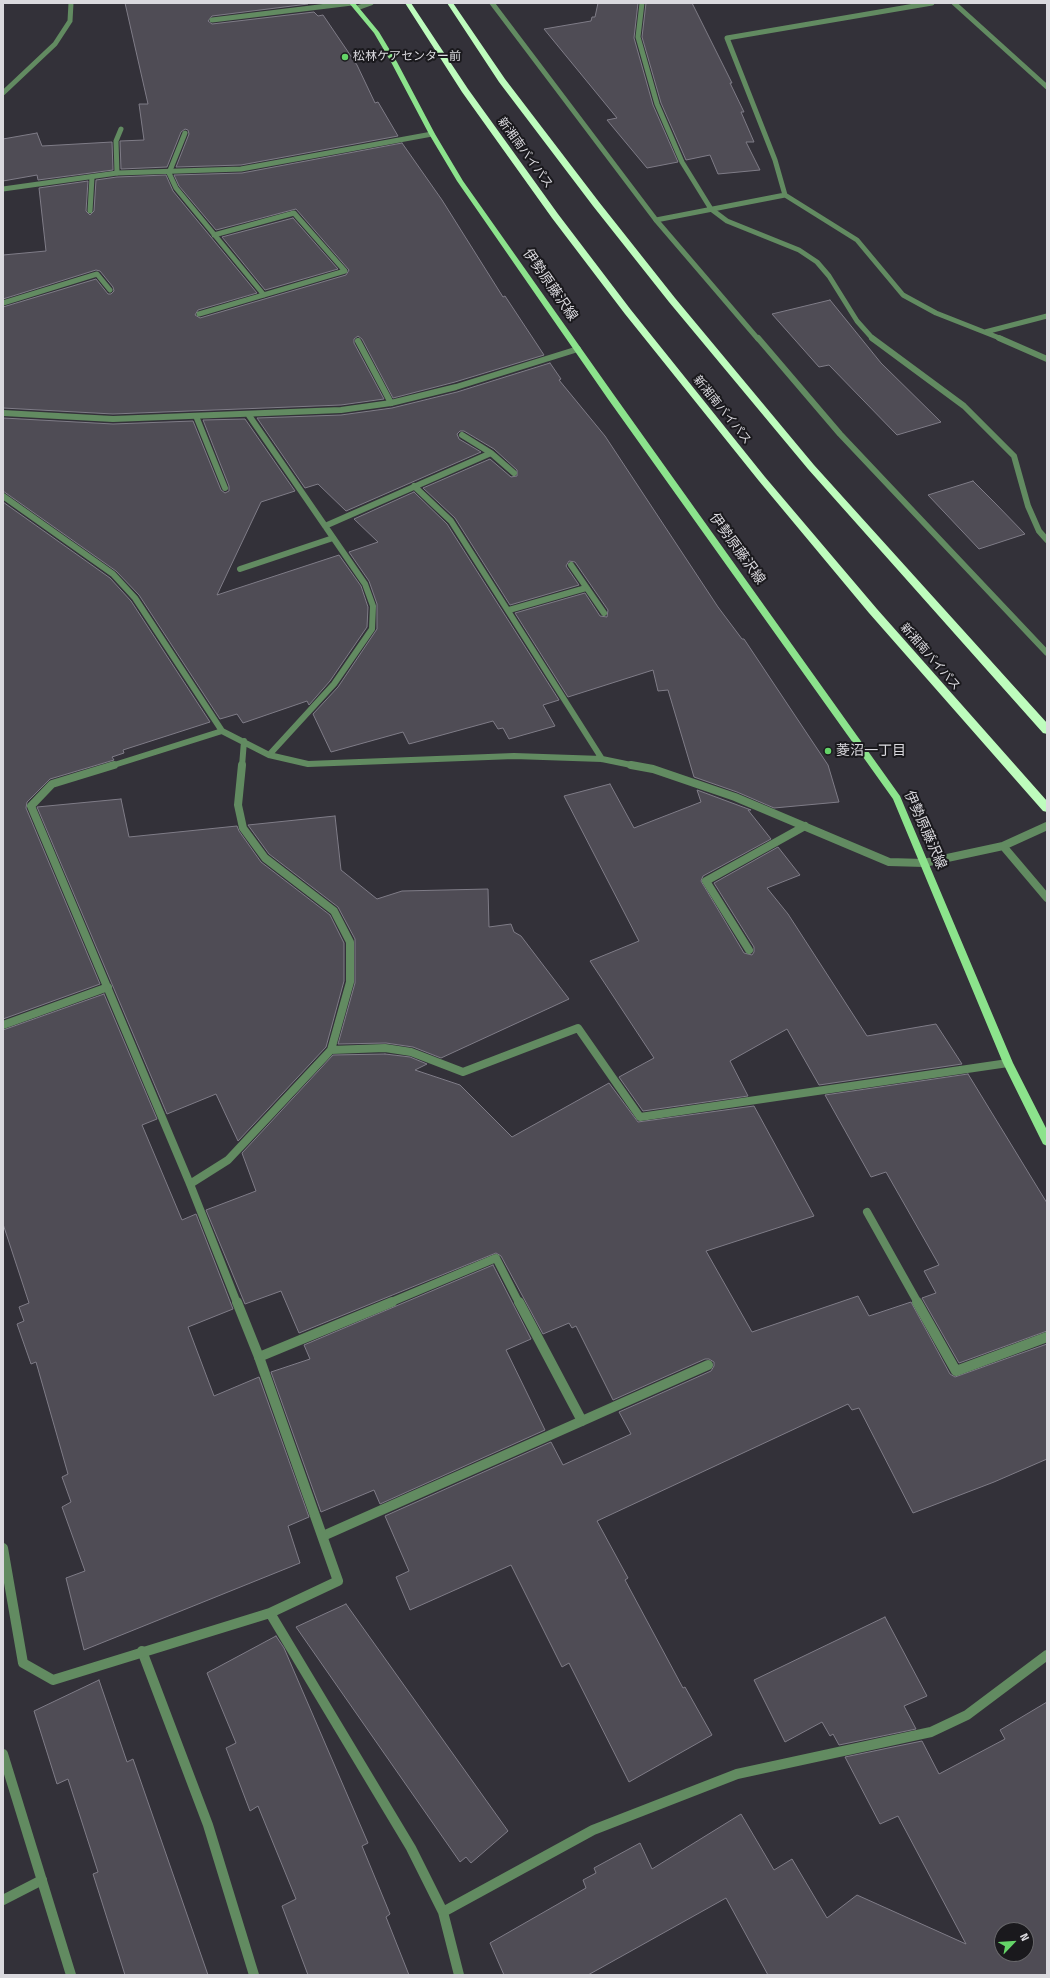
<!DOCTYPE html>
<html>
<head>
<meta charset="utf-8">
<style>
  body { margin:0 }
  #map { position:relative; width:1050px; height:1978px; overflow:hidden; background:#333139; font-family:"Fira Sans Condensed",sans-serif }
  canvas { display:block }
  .frame { position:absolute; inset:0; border:4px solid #dad9de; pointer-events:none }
  .north { position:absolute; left:994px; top:1922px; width:40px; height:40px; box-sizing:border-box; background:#1a191d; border:1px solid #67666a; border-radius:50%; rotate:65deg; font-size:11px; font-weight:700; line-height:16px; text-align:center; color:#dad9de }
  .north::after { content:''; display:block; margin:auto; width:14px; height:18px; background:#64d468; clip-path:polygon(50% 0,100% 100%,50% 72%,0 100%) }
</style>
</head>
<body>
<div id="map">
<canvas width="1050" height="1978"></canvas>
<div class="frame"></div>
<div class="north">N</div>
</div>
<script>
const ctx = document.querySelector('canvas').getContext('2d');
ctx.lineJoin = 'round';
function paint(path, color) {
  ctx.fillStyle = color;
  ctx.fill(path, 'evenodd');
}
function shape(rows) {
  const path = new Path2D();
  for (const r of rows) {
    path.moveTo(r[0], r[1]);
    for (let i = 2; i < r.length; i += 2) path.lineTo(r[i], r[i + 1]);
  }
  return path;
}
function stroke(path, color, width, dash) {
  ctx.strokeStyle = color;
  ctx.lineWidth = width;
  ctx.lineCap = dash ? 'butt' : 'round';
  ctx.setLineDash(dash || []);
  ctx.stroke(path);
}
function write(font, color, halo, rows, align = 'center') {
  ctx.font = font + ' "Fira Sans Condensed","Noto Sans JP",sans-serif';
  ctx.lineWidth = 4;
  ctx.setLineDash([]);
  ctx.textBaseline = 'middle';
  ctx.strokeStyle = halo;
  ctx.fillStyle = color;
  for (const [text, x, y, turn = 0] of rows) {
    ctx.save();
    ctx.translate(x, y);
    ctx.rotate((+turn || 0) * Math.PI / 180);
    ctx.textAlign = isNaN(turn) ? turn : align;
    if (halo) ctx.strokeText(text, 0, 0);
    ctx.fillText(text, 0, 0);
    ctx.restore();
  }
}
const building = shape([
  [125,3,307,3,308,4,212,16,208,21,212,24,314,12,318,16,323,15,357,65,375,103,378,102,398,136,241,165,176,167,189,134,188,130,185,129,181,132,167,167,121,169,120,141,144,140,139,104,148,104,125,3],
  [598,3,638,3,634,38,653,105,678,162,647,168,607,120,617,118,544,29,591,21,592,17,595,17,598,3],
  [646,3,692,3,732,83,730,83,744,112,741,112,754,142,746,142,760,170,718,174,710,155,686,160,661,103,642,37,646,3],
  [37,133,42,146,112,142,113,170,38,180,37,175,3,181,3,139,37,133],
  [402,143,442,200,503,297,505,296,544,355,455,382,393,398,362,339,358,336,354,339,354,343,384,399,341,405,113,414,3,408,3,307,96,279,108,294,111,294,114,291,113,287,100,271,96,270,3,299,3,255,46,251,39,188,88,181,86,211,90,215,94,211,96,180,117,177,166,175,173,191,257,293,198,310,195,315,200,318,346,275,349,270,296,209,216,230,179,186,174,175,242,173,402,143],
  [293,218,338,269,265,290,222,237,293,218],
  [830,300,881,363,941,422,897,435,829,365,819,367,772,314,830,300],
  [550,363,561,379,559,380,605,436,718,607,742,639,744,639,828,765,839,802,774,808,737,792,694,777,668,690,658,691,653,670,568,697,515,613,585,593,600,616,607,617,608,610,575,562,569,561,566,566,579,585,510,605,455,518,423,488,490,459,511,477,517,476,517,470,494,449,464,431,460,431,457,434,459,439,481,452,346,511,318,484,305,488,257,418,341,415,392,408,457,392,550,363],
  [3,418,113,424,193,421,221,490,225,493,229,491,229,486,203,420,245,419,295,491,261,502,217,595,339,555,361,586,368,607,367,627,330,681,309,705,307,701,243,723,237,714,220,719,139,595,116,571,3,491,3,418],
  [973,481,995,503,1025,534,979,549,928,495,973,481],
  [414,492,447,524,559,700,543,705,555,726,509,739,503,728,498,729,493,721,409,744,403,732,331,752,313,714,338,687,377,629,377,604,369,581,349,552,378,542,354,519,414,492],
  [3,502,110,578,131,601,210,722,123,750,124,753,112,757,114,760,50,779,27,802,26,808,100,984,3,1019,3,502],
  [610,784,634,828,701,802,697,790,751,810,748,810,771,839,703,876,701,881,744,953,752,955,754,952,754,947,714,883,778,847,800,875,767,888,788,914,867,1036,936,1024,962,1064,819,1085,787,1029,730,1061,748,1096,643,1111,619,1077,654,1058,590,961,639,941,564,796,610,784],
  [121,799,129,837,237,826,239,831,261,862,330,915,344,943,344,981,326,1047,238,1141,216,1094,167,1114,37,807,121,799],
  [335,816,341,870,377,899,402,891,488,889,489,927,511,924,514,932,521,936,569,999,441,1058,413,1047,386,1043,338,1044,355,983,355,939,338,907,269,854,248,825,335,816],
  [104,994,157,1119,142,1125,182,1220,196,1214,233,1309,188,1327,214,1396,259,1377,309,1517,288,1526,300,1563,84,1650,66,1578,85,1571,62,1507,71,1502,62,1477,68,1474,36,1362,31,1364,17,1324,24,1321,19,1307,29,1303,3,1224,3,1030,104,994],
  [385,1054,410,1057,427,1064,415,1070,460,1085,512,1137,609,1083,638,1122,754,1106,814,1216,706,1251,752,1332,858,1296,869,1316,911,1302,950,1374,955,1377,1047,1344,1047,1459,994,1482,913,1513,859,1408,852,1410,848,1404,597,1521,628,1578,625,1580,683,1688,685,1687,712,1735,629,1782,569,1663,562,1667,511,1565,410,1610,396,1577,409,1571,385,1516,551,1442,563,1465,631,1434,619,1412,711,1371,714,1366,714,1362,709,1359,705,1359,613,1400,576,1326,572,1328,569,1323,543,1334,501,1256,496,1253,299,1333,281,1291,245,1304,206,1210,256,1191,242,1153,333,1055,385,1054],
  [968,1074,1047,1203,1047,1331,959,1363,922,1298,936,1293,924,1271,939,1265,886,1172,871,1177,825,1095,968,1074],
  [493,1265,531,1339,506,1350,545,1430,380,1504,374,1490,321,1512,271,1372,310,1359,304,1345,493,1265],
  [346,1604,508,1831,471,1863,466,1857,460,1862,296,1627,346,1604],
  [885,1617,927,1696,904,1706,916,1729,839,1745,833,1734,830,1736,822,1722,785,1742,754,1680,885,1617],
  [276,1636,284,1648,368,1843,362,1846,390,1914,386,1917,409,1975,308,1975,282,1906,296,1899,258,1806,250,1811,226,1748,236,1743,207,1673,276,1636],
  [99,1680,127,1762,133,1759,208,1975,125,1975,93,1874,98,1872,68,1779,57,1784,34,1711,99,1680],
  [1047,1702,1047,1975,768,1975,726,1898,588,1975,504,1975,490,1943,586,1888,583,1880,596,1873,594,1868,640,1843,652,1869,741,1814,774,1870,792,1859,827,1918,857,1895,966,1944,898,1816,880,1824,845,1757,922,1741,939,1774,1005,1739,1000,1730,1047,1702],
  [1002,1930,1026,1930,1026,1954,1002,1954,1002,1930]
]);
paint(building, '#4f4c55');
stroke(building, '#7f7c87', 1);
stroke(shape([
  [212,20,352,3],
  [117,173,116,141,121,129],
  [169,173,185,133],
  [711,209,727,221,799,250,817,262,829,276,857,321,873,339],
  [90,211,92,177],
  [3,303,97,274,110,290]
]), '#628b61', 5);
stroke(shape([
  [872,338,964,406,1014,456,1028,506,1039,531,1047,540],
  [358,341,391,403],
  [196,416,225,488],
  [571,565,604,613],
  [240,569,333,538],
  [509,610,586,588]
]), '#628b61', 6);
stroke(shape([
  [749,950,706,881,805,826],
  [867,1212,918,1303],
  [389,1303,496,1258,519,1303]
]), '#628b61', 8);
stroke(shape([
  [519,1302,582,1421],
  [917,1302,956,1371,1047,1337],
  [259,1357,392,1302],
  [323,1536,708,1365],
  [142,1651,208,1825,254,1975],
  [3,1900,42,1880]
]), '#628b61', 10);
stroke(shape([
  [642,3,638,37,657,104,682,162,711,209],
  [932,3,727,38,775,160,785,195,857,240,903,295,936,313,1002,339],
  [954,3,1047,87],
  [3,93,55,44,70,21,71,3],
  [169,173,176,188,264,295],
  [3,189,117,173,241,169,432,134],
  [656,220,785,195],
  [199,314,345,271,294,213,214,235],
  [985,332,1047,316]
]), '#628b61', 5);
stroke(shape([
  [999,338,1047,359],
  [3,413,113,419,341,410,391,403,456,387,578,349],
  [248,414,365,584,373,606,372,629,334,684,269,755],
  [462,435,491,453],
  [414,486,451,521,602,759],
  [3,496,113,574,135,598,222,731,269,755,308,764,514,756,602,759,636,766],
  [325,526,491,453,514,473],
  [111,766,222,731],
  [242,766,244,741]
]), '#628b61', 6);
stroke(shape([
  [114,765,52,784,31,806,190,1184,237,1303],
  [631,765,653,769,735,797,889,862,924,863],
  [3,1025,108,987],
  [331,1050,385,1048,411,1052,463,1072,578,1028,640,1117,1008,1063],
  [190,1184,228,1160,331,1050,350,982,350,942,334,911,265,858,243,828,238,805,242,765]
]), '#628b61', 8);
stroke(shape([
  [3,1548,23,1663,53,1680,270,1613,338,1581,259,1357,237,1302],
  [270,1613,411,1848,443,1912],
  [3,1754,71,1975],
  [459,1975,443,1912,593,1830,737,1774,931,1732,967,1715,1047,1655]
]), '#628b61', 10);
stroke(shape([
  [492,3,656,220,758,339],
  [357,8,371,3]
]), '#628b61', 5);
stroke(shape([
  [758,338,840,434,1047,653]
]), '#628b61', 6);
stroke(shape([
  [1003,846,1047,898],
  [924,863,1003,846,1047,826]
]), '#628b61', 8);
paint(shape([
  [349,3,355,3,379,32,397,62,435,134,463,181,614,395,900,796,1013,1063,1047,1130,1047,1146,1043,1144,1003,1063,893,799,608,399,457,181,429,134,391,62,374,33,349,3]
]), '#8ce38c');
paint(shape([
  [405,3,411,3,468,89,558,214,631,310,765,477,877,609,1047,801,1047,812,1043,811,869,613,759,481,625,314,552,218,462,92,405,3],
  [447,3,453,3,505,79,599,202,675,298,814,465,1047,723,1047,734,1043,733,808,469,669,302,593,206,499,82,447,3]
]), '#befcbd');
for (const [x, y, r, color] of [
  [345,57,4,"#64d468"],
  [828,751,4,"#64d468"]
]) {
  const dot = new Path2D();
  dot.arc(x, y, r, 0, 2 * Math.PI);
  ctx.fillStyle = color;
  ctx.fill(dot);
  stroke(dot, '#1a191d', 1.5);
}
write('12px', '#dad9de', '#1a191d', [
  ["松林ケアセンター前",353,57]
], 'left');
write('12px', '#dad9de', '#1a191d', [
  ["新湘南バイパス",525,153,54],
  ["新湘南バイパス",722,410,51],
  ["新湘南バイパス",930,657,49]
]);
write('14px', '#dad9de', '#1a191d', [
  ["伊勢原藤沢線",550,285,55],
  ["伊勢原藤沢線",737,549,54],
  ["伊勢原藤沢線",925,830,66]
]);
write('14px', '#dad9de', '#1a191d', [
  ["菱沼一丁目",836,751]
], 'left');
</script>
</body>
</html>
